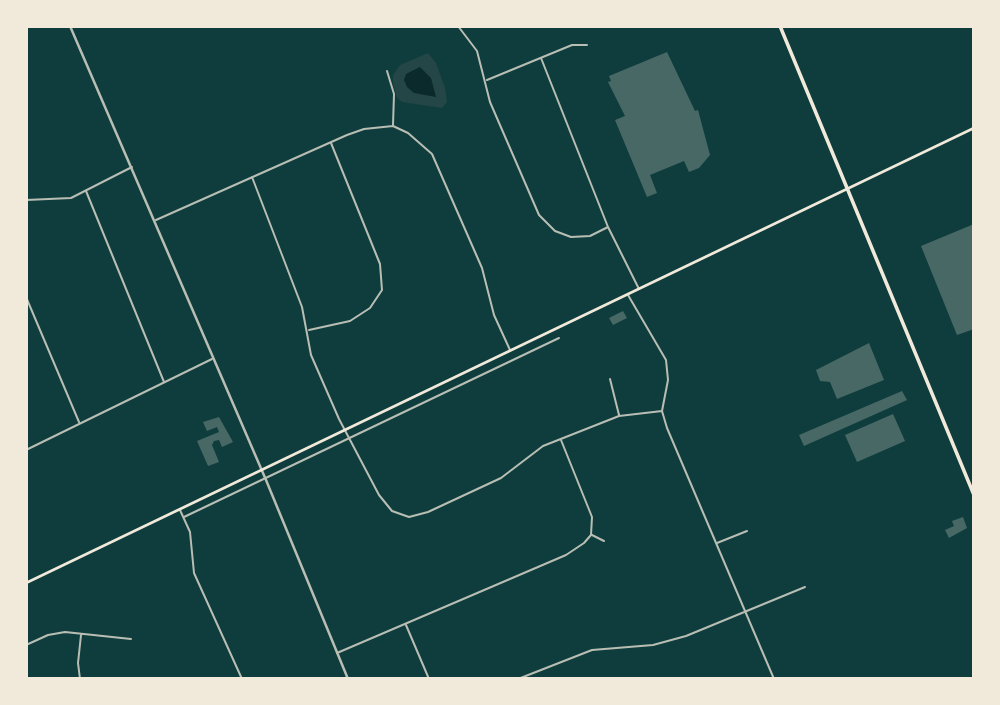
<!DOCTYPE html>
<html>
<head>
<meta charset="utf-8">
<style>
  body { margin:0 }
  #map { position:relative; width:1000px; height:705px; overflow:hidden; background:#0f3d3e; font-family:"Playfair Display",serif }
  canvas { display:block }
  .frame { position:absolute; inset:0; border:28px solid #f1e9da; pointer-events:none }
</style>
</head>
<body>
<div id="map">
<canvas width="1000" height="705"></canvas>
<div class="frame"></div>
</div>
<script>
const ctx = document.querySelector('canvas').getContext('2d');
ctx.lineJoin = 'round';
function paint(path, color) {
  ctx.fillStyle = color;
  ctx.fill(path, 'evenodd');
}
function shape(rows) {
  const path = new Path2D();
  for (const r of rows) {
    path.moveTo(r[0], r[1]);
    for (let i = 2; i < r.length; i += 2) path.lineTo(r[i], r[i + 1]);
  }
  return path;
}
function stroke(path, color, width, dash) {
  ctx.strokeStyle = color;
  ctx.lineWidth = width;
  ctx.lineCap = dash ? 'butt' : 'round';
  ctx.setLineDash(dash || []);
  ctx.stroke(path);
}
paint(shape([
  [428,53,436,63,445,88,447,102,442,108,402,102,397,98,393,83,393,75,400,65]
]), '#244646');
paint(shape([
  [420,67,431,78,436,97,414,93,407,87,404,80,406,74]
]), '#0a2a2b');
paint(shape([
  [667,52,695,111,698,110,710,155,699,168,689,172,684,161,650,175,657,193,647,197,615,120,625,116,608,82,611,81,609,76],
  [974,224,974,329,957,335,921,246],
  [623,311,627,318,613,325,609,318],
  [869,343,884,380,837,399,830,382,820,381,816,370],
  [902,391,907,400,804,446,799,435],
  [893,414,905,441,857,462,845,435],
  [219,417,233,442,222,447,219,440,214,441,212,445,219,462,208,466,197,441,219,432,217,427,207,431,203,422],
  [963,517,967,528,949,538,945,530,954,526,952,521]
]), '#486865');
stroke(shape([
  [458,26,477,51,490,102,539,215,555,231,571,237,590,236,608,227],
  [541,58,608,227,639,289],
  [387,71,394,94,393,125],
  [487,80,572,45,587,45],
  [252,177,302,307,311,355,339,419,379,495,392,511,409,517,428,512,501,478,543,446,619,416,662,411],
  [86,191,164,382],
  [26,200,71,198,132,167],
  [156,220,347,135,364,129,393,126,408,133,432,154,482,268,494,315,510,350],
  [628,295,666,360,668,380,662,411,667,428,774,679],
  [26,297,79,422],
  [309,330,350,321,370,308,382,290,380,264,331,143],
  [610,379,619,415],
  [26,450,212,359],
  [180,510,190,532,194,573,242,679],
  [184,517,559,338],
  [592,535,604,541],
  [717,543,747,531],
  [406,625,429,679],
  [26,645,48,635,65,632,131,639],
  [337,653,566,555,584,543,591,535,592,517,561,440],
  [80,679,78,663,81,635],
  [518,679,592,650,653,645,686,636,805,587]
]), '#b8beb3', 2);
stroke(shape([
  [70,26,266,480,348,679]
]), '#b8beb3', 2.5);
stroke(shape([
  [26,583,974,128]
]), '#f1e9da', 2.5);
stroke(shape([
  [780,26,974,495]
]), '#f1e9da', 3.5);
</script>
</body>
</html>
